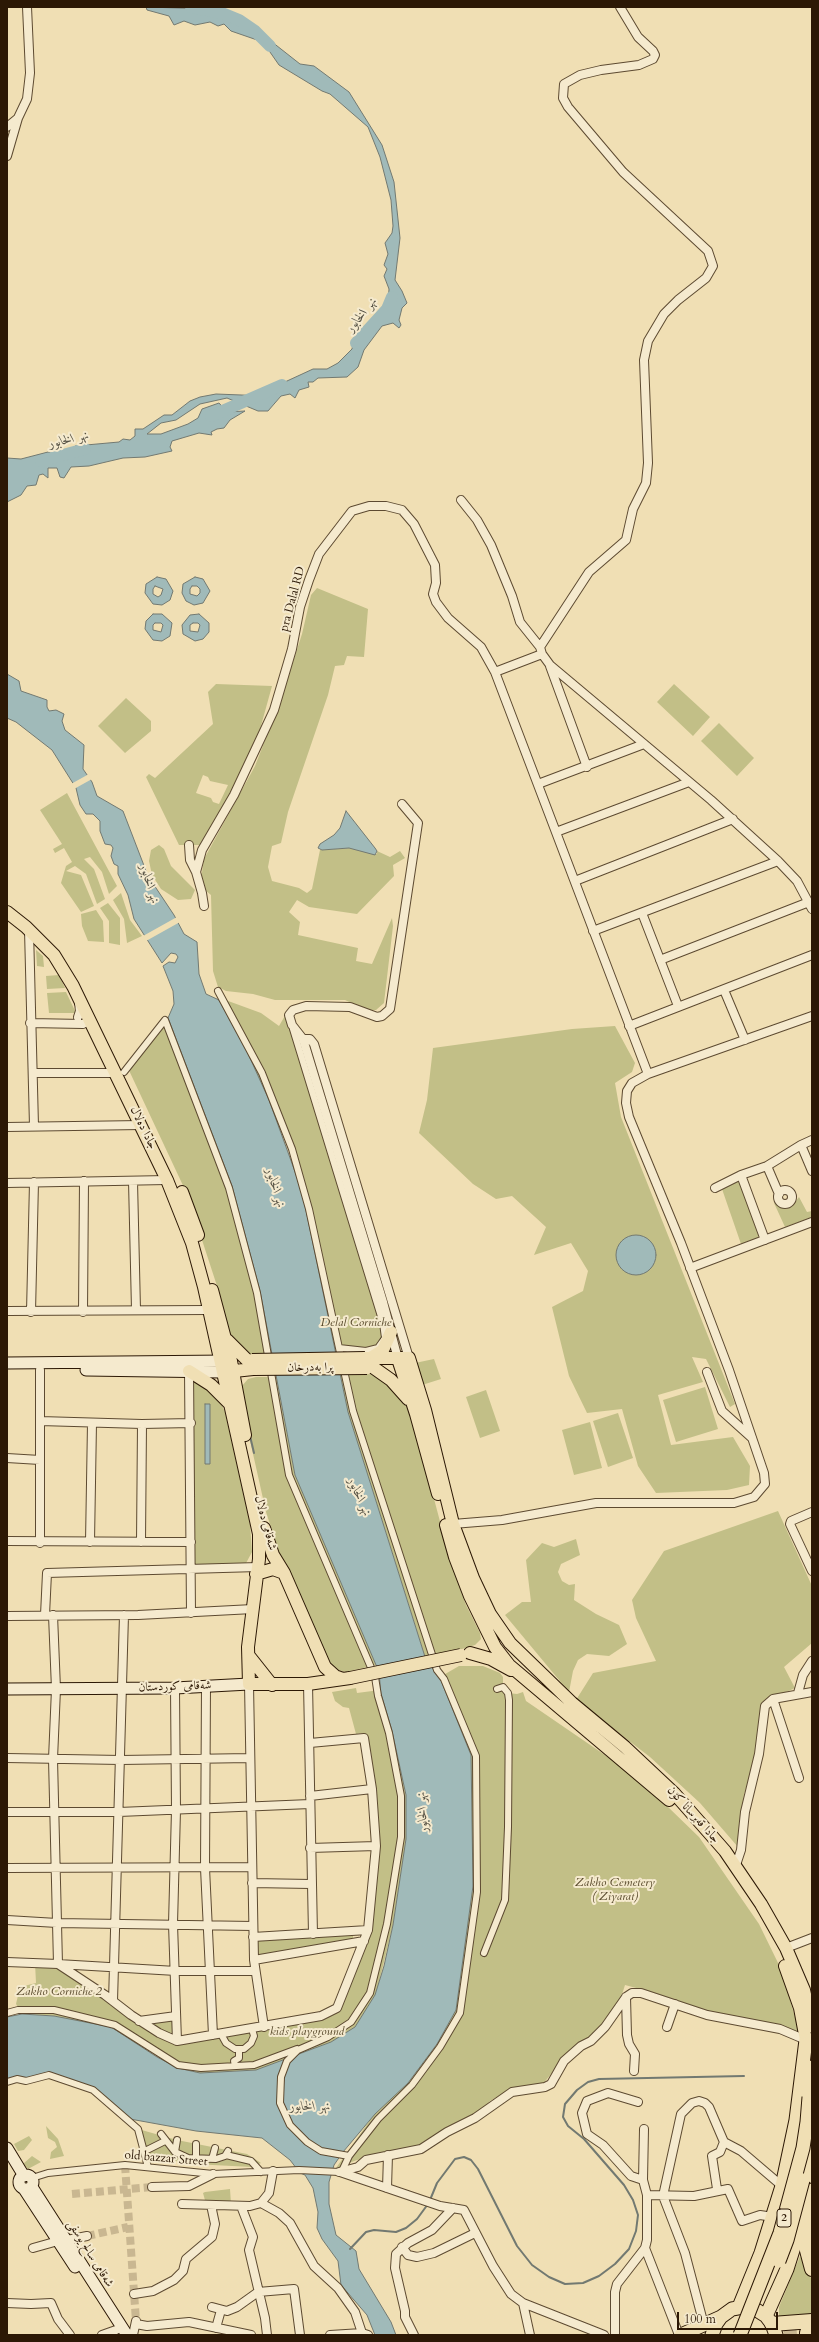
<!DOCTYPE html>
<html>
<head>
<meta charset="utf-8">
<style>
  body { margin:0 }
  #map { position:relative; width:819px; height:2342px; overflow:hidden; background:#f0dfb4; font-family:Cardo,serif }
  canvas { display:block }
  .frame { position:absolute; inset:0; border:8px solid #2c1805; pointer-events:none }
  .scale { position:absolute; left:677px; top:2312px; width:101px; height:18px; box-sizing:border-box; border:2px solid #2c1805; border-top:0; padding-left:5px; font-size:12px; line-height:14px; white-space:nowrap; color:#2c1805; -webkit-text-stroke:3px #f5eace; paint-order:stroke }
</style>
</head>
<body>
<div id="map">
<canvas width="819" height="2342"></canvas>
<div class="frame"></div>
<div class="scale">100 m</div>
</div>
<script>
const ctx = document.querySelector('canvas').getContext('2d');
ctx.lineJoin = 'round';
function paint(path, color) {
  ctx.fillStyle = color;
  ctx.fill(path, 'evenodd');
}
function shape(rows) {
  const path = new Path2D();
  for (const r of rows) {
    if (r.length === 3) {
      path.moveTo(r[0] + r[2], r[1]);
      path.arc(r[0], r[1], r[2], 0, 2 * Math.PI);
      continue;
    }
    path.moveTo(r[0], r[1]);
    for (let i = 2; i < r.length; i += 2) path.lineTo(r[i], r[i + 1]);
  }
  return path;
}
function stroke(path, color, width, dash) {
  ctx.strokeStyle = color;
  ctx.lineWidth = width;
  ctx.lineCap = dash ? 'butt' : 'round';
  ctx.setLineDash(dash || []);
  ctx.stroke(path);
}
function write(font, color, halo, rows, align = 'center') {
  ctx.font = font + ' Cardo,Amiri,serif';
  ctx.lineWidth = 4;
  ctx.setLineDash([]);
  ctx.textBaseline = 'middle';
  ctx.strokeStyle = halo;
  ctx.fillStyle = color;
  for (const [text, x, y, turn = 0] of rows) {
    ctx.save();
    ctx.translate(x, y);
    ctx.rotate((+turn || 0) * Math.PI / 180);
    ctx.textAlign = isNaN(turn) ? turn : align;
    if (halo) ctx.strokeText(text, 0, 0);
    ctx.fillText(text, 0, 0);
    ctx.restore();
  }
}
paint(shape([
  [317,588,368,609,364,657,347,656,344,665,335,666,328,695,288,812,281,843,272,846,268,867,272,881,299,888,307,893,312,889,320,850,349,848,377,854,377,851,390,857,400,851,405,858,393,865,394,876,357,914,309,907,297,900,289,912,300,922,298,935,358,948,356,961,372,964,392,918,393,926,384,1003,376,1010,367,1010,345,1000,275,1000,253,994,226,991,218,987,213,971,211,895,200,886,204,859,255,766,280,702,302,634,311,595],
  [216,684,272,686,259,733,229,798,203,845,179,845,146,777,149,774,155,778,213,724,208,692],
  [203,775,208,777,210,781,228,785,219,804,213,802,211,798,196,793],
  [674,684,710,717,693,736,657,702],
  [126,698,151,721,151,731,125,753,98,726],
  [719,723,754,758,737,776,701,741],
  [67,793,117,886,109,894,102,872,90,857,84,859,94,869,105,899,97,904,86,874,75,866,66,871,81,875,94,906,81,912,61,883,66,866,72,862,64,848,55,853,53,849,62,844,40,810],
  [159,845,164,849,171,866,195,890,191,899,178,900,161,889,152,875,149,861,151,850],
  [121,893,130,920,142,936,127,943,124,919,113,900],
  [108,903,120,918,120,945,109,943,109,921,100,908],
  [96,910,103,921,104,942,88,941,82,926,81,914],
  [36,950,43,956,44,967,37,966],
  [59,975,65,988,47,989,46,976],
  [66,992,76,1013,49,1013,47,993],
  [220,998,261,1013,279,1026,286,1014,385,1338,378,1348,366,1351,335,1349,302,1191,288,1147,245,1047,223,1008],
  [164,1016,168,1018,232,1186,260,1291,271,1353,249,1355,238,1348,227,1332,218,1289,187,1194,126,1064],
  [615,1026,635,1063,632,1072,615,1083,621,1117,735,1404,730,1407,706,1359,692,1357,703,1382,658,1395,671,1445,733,1437,750,1466,749,1485,727,1490,656,1493,638,1466,622,1409,587,1413,569,1376,552,1307,583,1291,588,1271,571,1243,534,1255,546,1227,512,1196,496,1199,473,1184,419,1133,427,1100,433,1048,572,1029],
  [740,1179,759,1237,741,1244,722,1189],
  [799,1197,807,1212,812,1211,812,1217,785,1227,774,1203,786,1209,792,1206],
  [434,1359,441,1379,422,1385,415,1363],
  [373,1374,384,1380,404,1400,411,1412,451,1563,466,1605,480,1633,481,1639,475,1645,426,1660,348,1412,340,1375],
  [256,1377,276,1377,295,1475,376,1665,346,1672,334,1669,328,1663,292,1577,280,1555,266,1512,241,1400,241,1387,248,1379],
  [194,1380,219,1399,225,1412,250,1524,252,1552,245,1565,193,1566,191,1382],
  [705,1387,718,1429,676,1442,663,1400],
  [486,1390,500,1431,480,1438,466,1397],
  [618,1413,633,1458,608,1467,593,1421],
  [590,1422,602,1468,574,1475,562,1430],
  [778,1511,812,1586,812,1643,784,1667,795,1688,763,1703,753,1767,744,1794,738,1847,700,1803,650,1757,576,1700,593,1673,656,1661,636,1618,632,1600,664,1551],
  [576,1539,580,1555,561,1564,558,1572,562,1581,569,1585,575,1584,574,1600,596,1614,619,1625,627,1644,609,1656,587,1654,578,1660,573,1671,569,1692,505,1615,522,1602,531,1602,526,1560,542,1543,554,1547],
  [459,1666,483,1666,500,1673,503,1677,503,1687,508,1693,517,1694,523,1692,526,1701,637,1777,699,1837,759,1924,781,1969,797,2024,798,2033,715,2019,640,1989,625,1985,620,2001,600,2031,567,2054,543,2084,510,2089,490,2101,482,2111,417,2150,357,2160,336,2168,373,2116,408,2083,437,2044,456,2010,473,1886,471,1755,440,1677],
  [356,1688,357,1693,380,1690,392,1731,406,1796,406,1839,393,1925,376,1994,355,2027,331,2042,256,2070,200,2073,178,2068,111,2028,54,2016,23,2014,16,2004,20,1987,36,1983,35,1963,58,1964,177,2041,331,2012,364,1942,376,1846,372,1789,363,1733,356,1734,349,1708,343,1707,335,1701,332,1692],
  [353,1934,353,1939,350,1941,258,1956,255,1939],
  [172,2020,172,2033,162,2032,152,2022],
  [46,2126,58,2139,64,2156,50,2159,51,2152,57,2147,55,2142,48,2138],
  [138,2129,177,2140,247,2154,261,2163,252,2167,193,2164,146,2156],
  [29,2136,32,2140,24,2150,18,2151,14,2144],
  [32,2156,41,2162,28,2169,23,2164],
  [230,2189,231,2204,206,2204,203,2193,205,2192],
  [800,2256,812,2280,812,2315,779,2316,779,2307]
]), '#c2bf87');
const water = shape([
  [146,7,213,9,246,30,267,38,300,64,314,66,349,92,382,145,394,182,400,238,395,280,402,291,407,303,402,308,399,320,401,325,399,328,393,323,382,326,364,350,358,367,347,377,318,378,313,382,308,382,309,387,299,390,295,398,290,394,281,396,268,411,258,411,227,398,200,404,176,420,161,423,147,434,161,434,188,424,198,418,202,409,219,403,227,412,245,411,230,420,224,428,217,429,211,432,212,435,199,433,172,441,170,447,172,451,145,457,123,458,89,466,71,467,64,478,60,477,57,468,48,468,48,478,43,474,39,475,36,485,27,486,21,495,7,502,7,458,21,459,48,452,60,457,70,453,75,446,119,442,123,439,130,440,135,436,135,429,143,429,164,415,172,415,190,401,200,397,216,394,267,396,268,391,274,387,313,369,327,369,338,363,352,349,353,344,375,324,388,307,389,289,384,276,387,269,384,265,388,254,385,243,392,233,393,226,391,200,380,157,368,127,330,94,322,91,279,65,263,42,231,31,224,24,218,26,210,22,195,25,184,21,174,25,169,16,147,10,146,7],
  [157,577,166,579,173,591,170,600,162,605,153,604,145,593,146,584,157,577],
  [155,586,163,589,161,595,158,597,153,594,153,589,155,586],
  [195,577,203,579,210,591,203,603,194,605,186,601,182,593,183,584,195,577],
  [192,586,197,586,200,589,200,593,197,596,190,594,190,589,192,586],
  [153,614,162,614,172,623,170,636,162,641,153,640,145,629,146,621,153,614],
  [155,623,161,623,163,625,161,632,153,630,153,625,155,623],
  [199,614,209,623,209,632,203,639,195,641,183,634,182,625,190,615,199,614],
  [193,623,198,623,200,625,198,632,190,631,190,625,193,623],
  [7,674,19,681,21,691,47,700,47,707,49,711,56,710,64,714,62,721,65,730,84,745,83,769,92,782,97,796,123,811,148,876,174,915,184,934,197,942,199,974,206,994,219,1000,245,1047,269,1100,302,1191,348,1412,426,1660,440,1678,471,1755,473,1886,456,2010,437,2044,408,2083,375,2114,343,2152,334,2165,329,2182,329,2204,336,2235,356,2251,359,2269,391,2322,396,2335,375,2335,367,2315,341,2285,338,2261,322,2239,317,2228,318,2212,313,2188,305,2175,300,2173,290,2160,262,2138,196,2131,130,2119,94,2088,49,2072,28,2078,17,2077,7,2079,7,2017,22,2014,54,2016,111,2027,157,2057,178,2068,200,2073,256,2070,331,2042,355,2027,375,1995,384,1966,393,1925,406,1839,406,1795,392,1731,381,1694,379,1672,295,1475,260,1291,232,1186,168,1018,174,1004,173,991,163,966,169,962,175,963,178,957,176,954,171,953,162,963,134,919,128,895,118,874,118,866,114,864,111,856,113,848,111,845,105,844,100,831,100,821,93,814,86,814,80,805,76,788,52,750,16,722,7,718,7,674],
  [346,811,375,848,377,851,375,855,349,848,322,850,318,848,320,844,334,835,340,828,346,811],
  [636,1255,20],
  [205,1404,210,1404,210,1464,205,1464,205,1404]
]);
paint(water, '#a0bab9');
stroke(water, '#727971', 1);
paint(shape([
  [89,774,92,779,74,789,71,784],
  [177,917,180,922,146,941,143,936]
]), '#f0dfb4');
stroke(shape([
  [250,1436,254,1453],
  [430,2200,437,2183,455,2159,464,2157,471,2160,478,2169,517,2246,532,2265,549,2277,565,2284,583,2283,599,2276,615,2264,629,2249,636,2231,638,2215,633,2200,624,2185,584,2139,568,2126,563,2117,565,2104,577,2090,588,2082,599,2079,744,2076],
  [350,2249,366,2232,374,2230,396,2232,406,2228,417,2219,428,2204]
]), '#727971', 2);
stroke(shape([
  [191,7,222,13,239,20,255,31,270,46],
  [356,343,387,309,392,297],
  [211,416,282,385],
  [41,461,85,449]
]), '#a0bab9', 12);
stroke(shape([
  [125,2165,136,2321],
  [72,2194,152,2187],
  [87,2236,128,2227]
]), '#c9b791', 8, [8, 4]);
stroke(shape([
  [784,2335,807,2333]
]), '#c9b791', 13, [13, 6]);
const pedestrian = shape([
  [218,991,262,1073,292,1149,309,1209,339,1348,366,1351,378,1348,385,1338,383,1323,293,1029],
  [124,1072,165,1020,229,1188,257,1293,289,1475,375,1677,378,1696,389,1733,401,1796,401,1837,387,1924,370,1993,351,2022,328,2037,298,2050,287,2061,281,2077,280,2103,290,2125,307,2142,321,2151,349,2156,342,2171],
  [339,1348,353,1411,437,1670,444,1679,476,1756,477,1892,460,2013,440,2047,412,2085,378,2119,349,2156],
  [484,1953,505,1900,508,1827,509,1700,508,1693,503,1687,497,1689],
  [7,2013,18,2010,54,2010,115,2025,178,2065,201,2068,254,2065,297,2049],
  [221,2034,226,2043,235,2049,244,2049,251,2043,254,2036,252,2029],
  [235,2066,234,2061,239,2058,239,2049],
  [7,2082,17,2079,26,2081,49,2075,93,2090,138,2129,148,2167],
  [161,2134,175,2152,188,2158,216,2159,225,2156,228,2151],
  [145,2151,165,2141],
  [175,2152,177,2140],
  [226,2155,251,2161,261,2172],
  [196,2159,196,2144],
  [212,2159,215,2148],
  [32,2178,48,2173,125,2165,213,2174,299,2170,339,2172]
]);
const minor = shape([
  [620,7,638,37,653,51,655,55,653,59,639,65,601,70,580,75,564,84,563,98,568,107,623,172,708,251,713,266,706,278,678,300,664,314,648,341,644,360,648,463,646,483,633,509,626,540,589,572,540,647,542,654,550,665,711,800,778,861,797,881,812,909],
  [18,118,27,99,30,73,27,7],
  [7,127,18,118,7,156],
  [461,500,477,520,491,545,512,596,520,622,540,647],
  [550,666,587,767],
  [495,672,542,654],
  [538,784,644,744],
  [556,832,689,782],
  [189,845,190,860,196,872],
  [575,881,733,819],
  [204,906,202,893,196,872,202,850,234,795,274,710,292,649,300,607,309,580,319,554,352,511,369,506,386,506,402,510,414,524,435,565,436,583,433,594,436,602,448,618,481,647,495,672,648,1074,632,1083,627,1091,626,1103,629,1117,681,1243,729,1370,764,1473,765,1484,754,1497,734,1503,596,1503,502,1520,453,1524],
  [642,913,678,1006],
  [29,930,34,1126],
  [593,931,778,861],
  [660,960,809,902],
  [724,990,745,1040],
  [78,1017,80,1011,79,1003],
  [30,1023,83,1024,90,1020],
  [629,1026,812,955],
  [303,1039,310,1039,314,1044,409,1358],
  [33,1073,116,1073],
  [648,1074,812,1016],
  [7,1127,141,1125],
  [801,1145,812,1140],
  [767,1166,779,1194],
  [133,1181,136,1310],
  [7,1183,167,1180],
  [715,1188,741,1175],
  [785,1197,7],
  [765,1240,741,1175,767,1166,801,1145,812,1171],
  [690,1268,812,1222],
  [7,1311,208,1310],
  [31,1312,34,1182],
  [83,1312,84,1181],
  [398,1359,383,1302,303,1039,292,1025,289,1015,293,1010,306,1006,350,1007,377,1017,382,1016,390,1009,418,823,402,804],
  [189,1371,191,1613],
  [707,1372,722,1411,752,1438],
  [40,1421,142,1424,191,1423],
  [7,1458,40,1460],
  [812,1512,791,1521,790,1524,812,1571],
  [7,1541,191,1542],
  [90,1542,92,1423],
  [141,1542,142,1424],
  [40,1543,40,1370],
  [45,1615,47,1573,258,1567],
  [53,1615,56,1689,53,1759,58,1964,176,1971,255,1971],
  [7,1616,138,1615,253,1609],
  [249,1684,254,1960,264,2027],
  [308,1684,313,1934],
  [206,1686,205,1868,213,2035],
  [175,1688,176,1810,173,1924,177,2041],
  [798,1693,803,1675,812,1661],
  [773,1699,799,1778],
  [7,1758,121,1760,250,1758],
  [310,1796,372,1789],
  [7,1812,119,1812,310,1804],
  [310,1848,376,1846],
  [736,1865,741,1850,745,1812,759,1754,765,1706,773,1699,812,1692],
  [7,1868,252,1867],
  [252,1883,311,1884],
  [7,1920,57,1923,253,1926],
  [253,1937,368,1930],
  [786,1948,812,1938],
  [254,1960,364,1941],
  [7,1962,58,1964,105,1995,131,2015,159,2033,177,2041,321,2016,337,2008,368,1930,376,1846,372,1789,364,1738,310,1743],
  [626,1997,627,2035,629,2044,635,2054,634,2071],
  [113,2001,124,1615],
  [139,2021,176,2016],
  [667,2027,675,2004],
  [638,2102,608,2093,587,2101,582,2113,587,2134,603,2145,631,2176,643,2180],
  [339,2172,358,2167,366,2160,421,2149,447,2132,475,2118,512,2092,545,2087,551,2084,564,2061,581,2046,591,2041,605,2027,626,1997,632,1993,641,1993,707,2015,780,2029,806,2040],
  [340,2172,440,2206,464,2210,493,2266,511,2294,523,2303,604,2335],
  [152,2187,189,2186,213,2174],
  [387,2188,388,2155],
  [717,2189,712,2156,720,2152,724,2142],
  [647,2195,694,2196,728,2189,742,2221,760,2215,773,2217],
  [261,2203,279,2213,290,2223,314,2266,338,2288,355,2312,362,2333],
  [182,2204,250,2206,261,2203,269,2193,273,2171],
  [241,2206,253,2237,249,2250,265,2318,267,2335],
  [67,2240,87,2236],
  [402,2247,408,2255,417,2257,434,2253,475,2233],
  [33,2248,58,2241],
  [645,2248,679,2335],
  [134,2294,153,2291,174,2280,183,2271,186,2259,212,2237,215,2224,211,2205],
  [7,2303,31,2304,51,2303,58,2319,70,2335],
  [523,2303,530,2335],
  [212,2307,227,2311,237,2307,258,2292,294,2289,300,2335],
  [136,2324,147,2326,189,2322,251,2335],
  [704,2325,685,2253,663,2196,681,2114,692,2103,699,2101,705,2103,709,2107,724,2142,741,2151,782,2186],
  [216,2328,221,2310],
  [102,2335,116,2330],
  [133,2335,136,2321],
  [330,2335,362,2333,368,2335],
  [414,2335,405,2317,405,2311,395,2268,396,2254,408,2243,432,2230,453,2208],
  [615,2335,615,2292,617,2284,645,2248,647,2240,647,2195,643,2180,644,2129]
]);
const secondary = shape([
  [7,1363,228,1361],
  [86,1370,222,1372],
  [7,1689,175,1688,249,1684],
  [7,2148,24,2176],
  [26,2182,7],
  [32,2187,127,2335],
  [24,2189,75,2267]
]);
const primary = shape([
  [7,912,26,927,54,955,73,986,167,1180,192,1243,204,1287,259,1534,259,1559,248,1647,249,1684,308,1684,350,1678],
  [182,1192,198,1235],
  [212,1290,231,1361,245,1435],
  [227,1340,247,1360],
  [372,1357,383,1350,391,1332],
  [365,1358,409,1358,425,1410,453,1524,473,1578,490,1614,510,1643,572,1703,625,1747,674,1793,725,1851,761,1904,786,1948,804,1990,812,2026],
  [398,1359,416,1414,438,1494],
  [374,1368,391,1380,408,1399],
  [189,1371,211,1385,229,1403],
  [225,1372,253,1369],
  [446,1525,455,1557,470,1596,495,1647,509,1665,669,1800],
  [264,1528,273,1555,284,1573,325,1667,335,1676,343,1679],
  [256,1574,273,1569,284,1573],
  [470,1653,491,1659,511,1670],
  [249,1656,272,1685],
  [785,1966,800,2008,806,2040]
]);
const trunk = shape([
  [809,2097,809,2067],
  [739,2307,761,2253,782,2186,796,2120,806,2040],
  [766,2316,787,2269,812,2190],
  [681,2335,721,2317],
  [712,2335,716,2324,721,2317,732,2309,743,2307,755,2309,766,2316,772,2324,776,2335]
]);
const motorway = shape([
  [806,2213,805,2243,812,2269],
  [772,2324,812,2321],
  [807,2333,812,2332]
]);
stroke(pedestrian, '#5d4a31', 8);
stroke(minor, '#5d4a31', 10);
stroke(secondary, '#2c1805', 13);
stroke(primary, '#2c1805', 14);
stroke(trunk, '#2c1805', 15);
stroke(motorway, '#2c1805', 16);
stroke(pedestrian, '#f5eace', 6);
stroke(minor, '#f5eace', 8);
stroke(secondary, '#f5eace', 11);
stroke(primary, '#f0dfb4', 12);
stroke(trunk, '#f0dfb4', 13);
stroke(motorway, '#f0dfb4', 14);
const primaryBridge = shape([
  [252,1360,365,1358],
  [253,1369,367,1368],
  [350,1678,461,1655]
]);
const trunkBridge = shape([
  [779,2261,787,2240,803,2180],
  [740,2335,780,2233,803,2148,807,2122,809,2097]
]);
stroke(primaryBridge, '#2c1805', 14, []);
stroke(trunkBridge, '#2c1805', 15, []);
stroke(primaryBridge, '#f0dfb4', 12);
stroke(trunkBridge, '#f0dfb4', 13);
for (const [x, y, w] of [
  [784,2218,14]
]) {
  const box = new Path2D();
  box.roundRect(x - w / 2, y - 9, w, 18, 3);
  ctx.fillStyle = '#f5eace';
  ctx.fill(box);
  stroke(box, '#2c1805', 1);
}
write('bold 11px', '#2c1805', null, [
  ["2",784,2218]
]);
write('12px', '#2c1805', '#f5eace', [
  ["pra Dalal RD",293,599,-75],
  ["جادا دەلال",143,1128,64],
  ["پرا بەدرخان",310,1368,-1],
  ["شەقامی دەلال",265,1523,75],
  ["شەقامی کوردستان",175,1687,-2],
  ["جادا قەبرسانا کۆن",693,1815,48],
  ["old bazzar Street",166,2159,5],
  ["شەقامی سالح یوسفی",90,2254,58]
]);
write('italic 12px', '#594a2c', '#f5eace', [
  ["Delal Corniche",356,1323],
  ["Zakho Cemetery",615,1883],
  ["( Ziyarat)",615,1897],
  ["Zakho Corniche 2",59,1992],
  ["kids playground",307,2032]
]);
write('italic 13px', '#555144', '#f5eace', [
  ["نهر الخابور",362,315,-51],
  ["نهر الخابور",69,440,-13],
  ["نهر الخابور",149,884,73],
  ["نهر الخابور",275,1188,73],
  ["نهر الخابور",359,1497,66],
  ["نهر الخابور",423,1812,-94],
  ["نهر الخابور",310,2107]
]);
</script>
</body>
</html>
